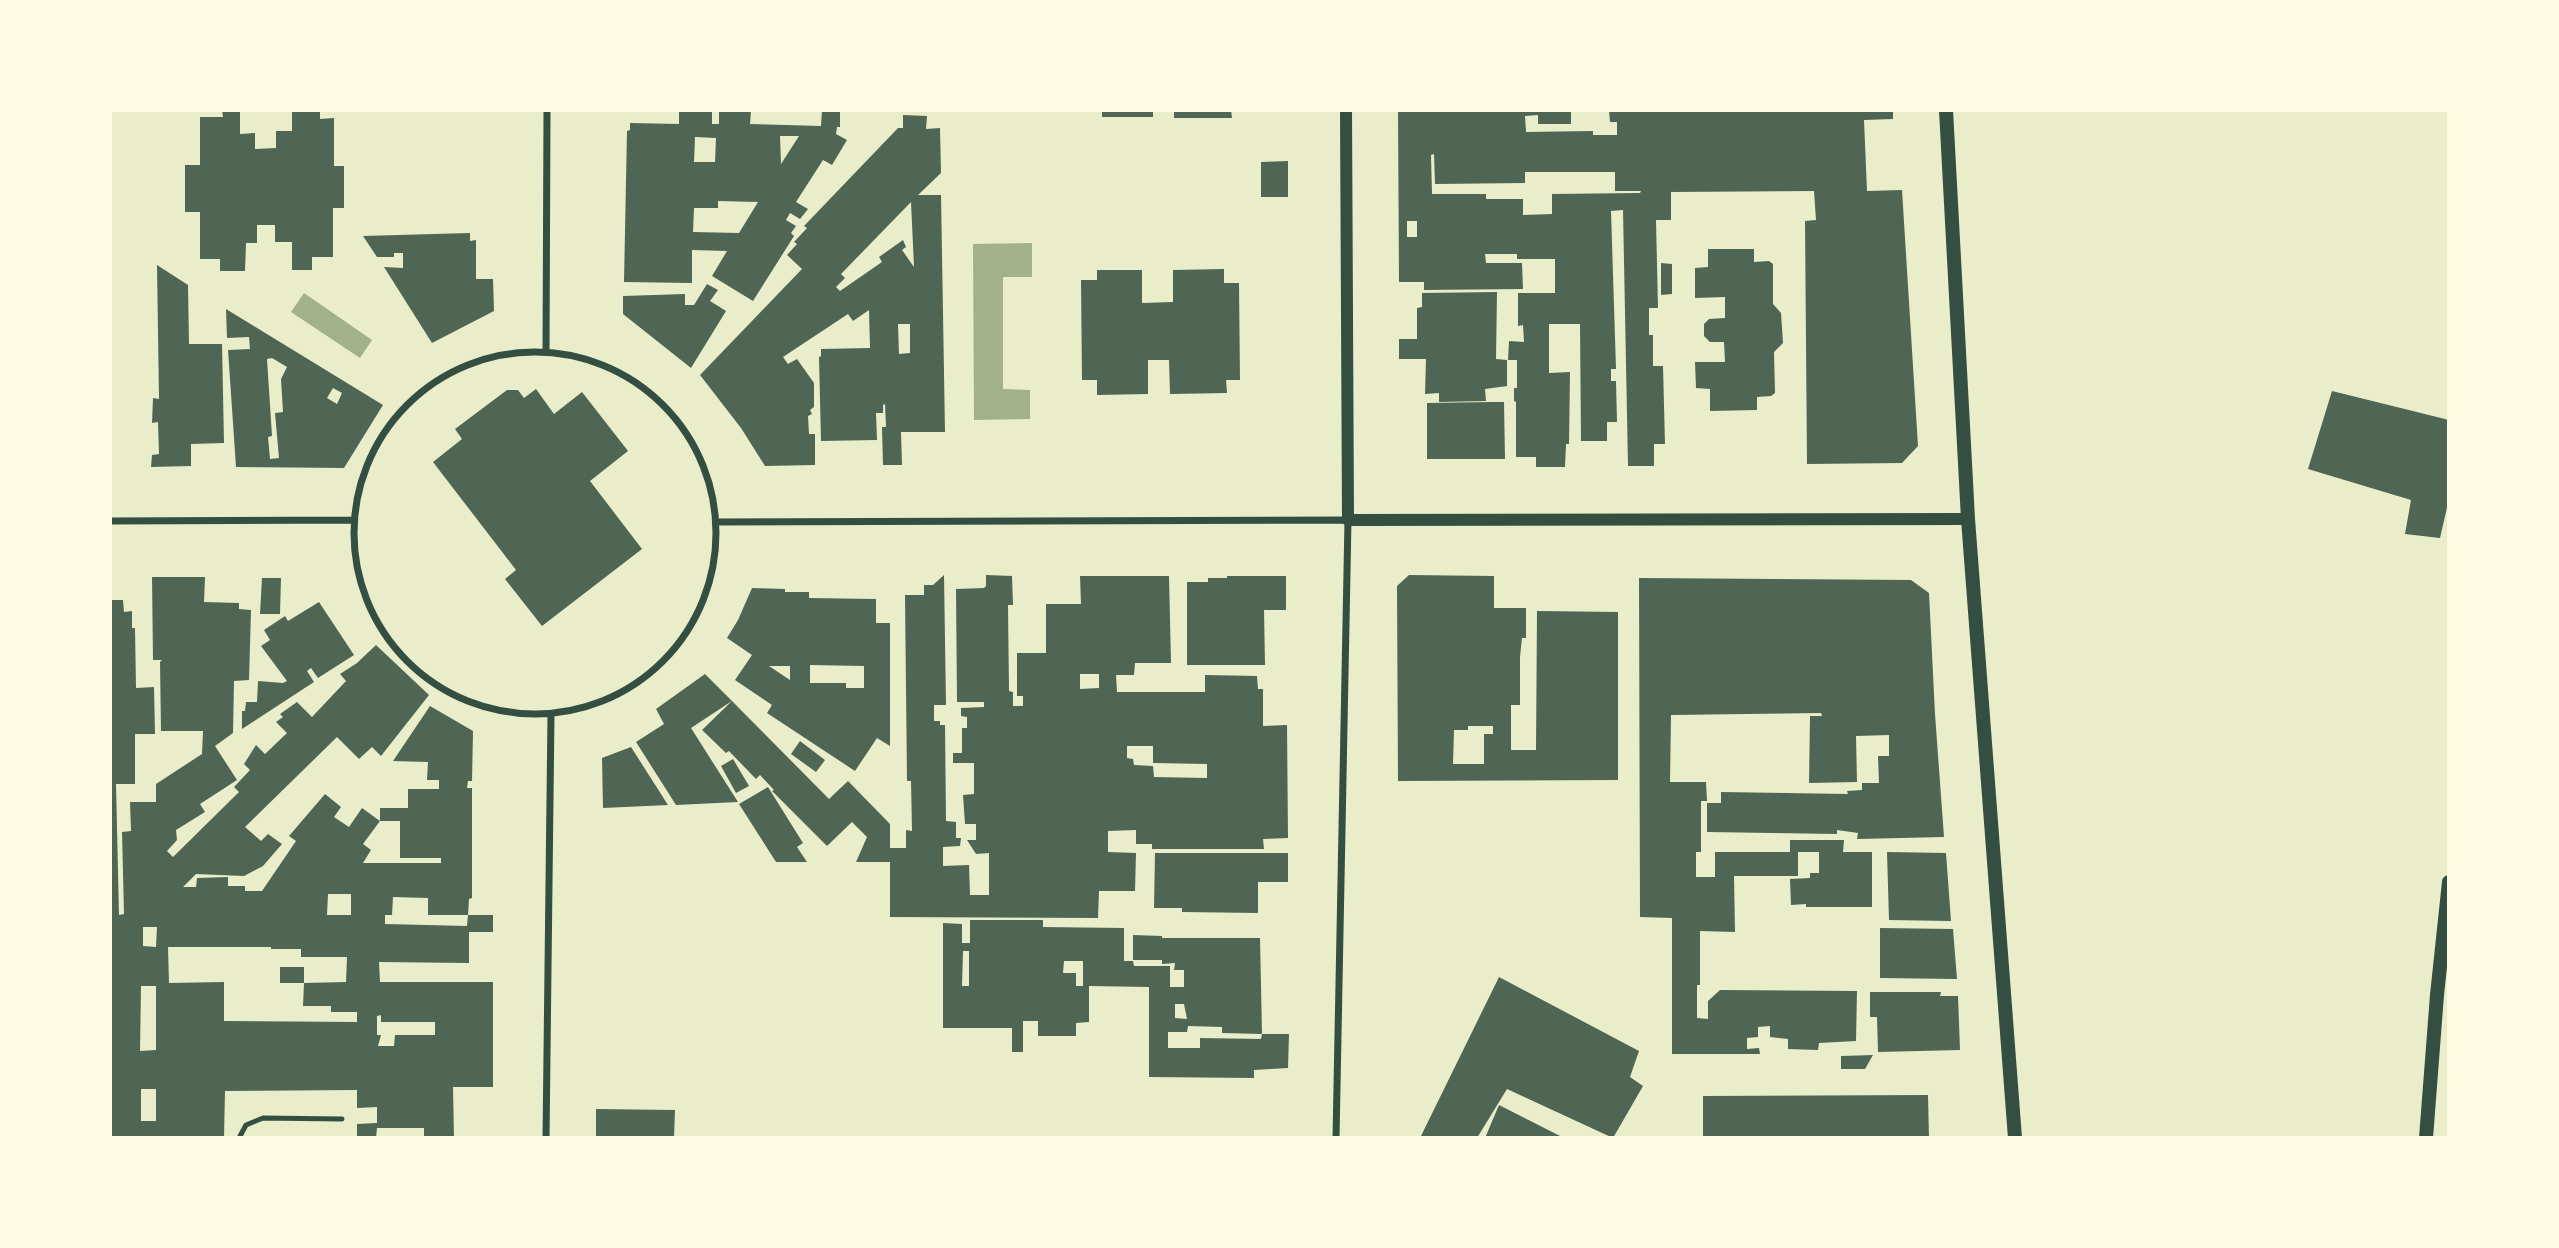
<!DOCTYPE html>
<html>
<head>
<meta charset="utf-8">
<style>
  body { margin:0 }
  #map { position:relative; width:2559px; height:1248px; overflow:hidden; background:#e9edc9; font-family:"IBM Plex Sans",sans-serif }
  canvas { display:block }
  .frame { position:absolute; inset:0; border:112px solid #fefae0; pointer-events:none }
</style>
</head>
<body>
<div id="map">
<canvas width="2559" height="1248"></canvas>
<div class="frame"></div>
</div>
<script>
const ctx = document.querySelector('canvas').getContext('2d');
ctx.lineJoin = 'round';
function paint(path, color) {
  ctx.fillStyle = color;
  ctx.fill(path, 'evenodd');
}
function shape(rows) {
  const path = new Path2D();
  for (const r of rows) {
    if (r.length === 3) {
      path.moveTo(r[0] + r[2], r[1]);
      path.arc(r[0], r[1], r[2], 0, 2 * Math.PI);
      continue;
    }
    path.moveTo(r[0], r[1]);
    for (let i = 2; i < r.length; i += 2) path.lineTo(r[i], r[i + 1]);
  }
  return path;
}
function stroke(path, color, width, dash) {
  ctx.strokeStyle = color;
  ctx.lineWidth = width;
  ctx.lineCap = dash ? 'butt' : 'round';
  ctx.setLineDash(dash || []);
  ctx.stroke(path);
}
paint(shape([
  [1032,243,1032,277,1003,277,1003,389,1030,390,1030,419,974,420,973,244],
  [304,293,372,340,360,358,291,312]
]), '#a3b18a');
paint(shape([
  [222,110,240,110,240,134,255,133,255,149,276,148,276,131,292,131,292,110,320,110,320,119,334,118,334,166,344,166,344,208,333,208,333,257,312,257,312,270,292,270,292,242,275,242,275,225,257,225,257,243,246,243,245,271,220,271,220,259,200,259,200,212,185,212,185,165,200,165,200,117,223,117],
  [679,110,712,110,712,124,719,124,719,110,751,110,750,124,821,126,822,110,840,110,840,127,837,127,836,134,847,140,832,165,823,160,796,202,808,209,800,219,790,213,786,220,796,226,791,233,794,236,753,301,712,276,727,251,692,250,692,283,624,282,627,131,630,130,630,123,679,124],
  [780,136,799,136,781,164],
  [695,137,716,138,715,162,694,162],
  [718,201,758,202,739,233,693,232,694,208,718,208],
  [1102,110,1153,110,1153,117,1102,117],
  [1174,110,1231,110,1232,118,1174,118],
  [1398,110,1571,110,1571,124,1538,124,1538,115,1525,116,1526,132,1593,131,1593,135,1617,135,1617,122,1610,122,1609,110,1893,110,1893,119,1864,120,1867,191,1902,190,1918,446,1902,463,1807,464,1805,221,1816,220,1814,191,1671,192,1671,220,1656,220,1658,308,1649,308,1649,335,1653,335,1653,366,1663,366,1665,444,1654,444,1654,466,1628,466,1623,210,1611,211,1616,369,1611,369,1611,381,1616,381,1617,422,1607,422,1607,441,1581,441,1580,324,1549,324,1549,373,1570,372,1569,444,1566,444,1565,467,1536,467,1536,457,1516,457,1516,402,1514,401,1514,388,1517,388,1517,360,1508,360,1509,341,1524,342,1523,325,1518,326,1518,293,1555,293,1555,259,1517,259,1517,254,1485,254,1486,263,1522,263,1523,289,1424,290,1424,282,1399,282],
  [1434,154,1435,184,1525,183,1525,172,1615,172,1615,191,1641,191,1640,193,1552,194,1552,214,1523,215,1523,199,1486,199,1486,194,1432,194,1431,155],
  [1407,221,1417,221,1417,237,1407,237],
  [903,115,927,116,926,129,940,128,941,173,918,195,941,195,945,432,901,432,902,465,883,465,882,427,886,427,885,404,883,405,883,413,876,413,877,440,821,441,819,357,821,356,821,349,870,348,869,310,853,321,848,314,783,357,788,364,797,359,814,383,814,407,810,410,812,414,808,416,809,434,815,434,815,465,765,466,741,428,700,375,802,269,787,255,797,244,794,242,807,228,804,226,898,128,903,128],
  [911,202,914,267,902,250,906,247,903,240,879,257,882,262,840,291,836,287,845,278,841,274],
  [898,324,910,324,910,353,899,354],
  [1288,161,1288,197,1261,197,1261,162],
  [470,233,470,241,476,240,476,279,493,279,494,311,432,343,384,267,403,268,403,253,394,253,394,257,377,257,363,236],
  [1708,249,1754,249,1754,262,1769,261,1773,264,1773,304,1781,313,1783,343,1774,352,1775,393,1771,396,1757,397,1757,410,1710,411,1710,389,1696,388,1695,362,1725,362,1724,342,1710,342,1704,336,1704,324,1709,319,1725,318,1725,297,1695,298,1695,268,1708,267],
  [1661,263,1672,264,1672,294,1661,295],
  [157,265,188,285,189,344,222,344,224,443,191,444,191,466,151,467,152,455,159,454,158,422,152,423,153,398,159,399],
  [1224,269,1224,283,1239,283,1240,380,1226,380,1227,393,1170,394,1169,360,1148,360,1148,394,1097,395,1097,380,1082,380,1081,280,1097,280,1097,270,1142,270,1142,303,1173,302,1173,270],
  [707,284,718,290,710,301,726,311,691,368,623,314,623,296,685,294,685,305,694,305],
  [1497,292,1496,359,1507,360,1507,386,1485,389,1486,401,1439,402,1439,393,1425,394,1426,359,1399,359,1399,339,1417,339,1417,308,1422,307,1422,293],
  [226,309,383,405,344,468,236,467,228,350,250,349,249,337,227,338],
  [272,358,287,367,281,379,283,412,275,413,279,458,270,459,268,437,272,436,267,359],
  [333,388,342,393,337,404,327,398],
  [536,389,554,414,582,392,628,451,590,481,642,549,542,626,505,579,516,570,433,462,462,439,455,429,507,390,518,390,524,398],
  [2332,391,2449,420,2449,499,2440,538,2405,534,2411,500,2308,469],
  [1491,402,1504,402,1505,459,1427,459,1427,403],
  [944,575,946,705,934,705,934,721,940,721,940,725,945,725,946,821,956,822,956,838,961,838,960,846,943,847,943,866,969,865,970,895,989,895,989,853,976,854,967,840,976,840,976,824,965,824,963,795,974,794,974,763,953,763,953,753,962,753,962,728,967,728,967,717,961,716,961,708,984,707,984,702,957,702,956,589,984,588,986,586,986,575,1012,576,1013,605,1008,605,1009,691,1013,692,1013,706,1023,706,1023,696,1017,696,1017,653,1046,653,1046,604,1081,604,1080,576,1169,576,1171,663,1135,663,1134,675,1116,675,1117,692,1205,692,1205,675,1257,676,1258,689,1263,689,1263,726,1287,725,1288,838,1263,839,1264,849,1152,849,1152,844,1136,844,1136,830,1108,831,1108,852,1136,853,1135,891,1099,891,1098,918,890,917,890,862,856,862,867,837,852,822,827,846,772,791,774,790,760,775,756,779,729,751,726,753,702,730,732,701,691,728,738,802,676,805,636,742,664,724,656,709,705,674,732,701,829,799,848,781,890,824,890,848,906,848,906,830,912,831,911,781,907,781,905,595,924,595,924,585,933,585],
  [1080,674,1099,674,1099,688,1080,689],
  [1127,746,1153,746,1153,763,1207,764,1207,778,1154,777,1153,766,1134,765,1133,759,1127,758],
  [1409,575,1494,576,1494,608,1526,608,1526,638,1522,638,1520,657,1520,705,1511,705,1511,750,1536,750,1537,611,1618,612,1618,780,1398,781,1397,586],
  [1468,726,1493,726,1493,734,1484,734,1484,764,1453,764,1454,730,1468,730],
  [1227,576,1286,576,1286,610,1264,610,1265,665,1187,665,1187,582,1208,582,1208,578,1227,578],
  [152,577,205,577,204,602,239,603,239,609,251,610,249,680,234,681,233,733,215,746,237,780,200,804,205,812,176,830,177,840,167,851,173,857,239,792,234,787,250,770,244,764,256,745,265,754,287,733,276,722,283,717,280,714,297,702,312,717,346,681,340,674,357,663,376,645,429,695,381,756,372,747,359,759,337,737,245,827,261,841,268,834,282,844,263,866,244,876,196,874,183,887,196,887,197,878,228,877,228,886,245,886,245,891,262,891,296,841,289,836,325,794,341,807,334,817,349,827,362,808,380,821,363,844,371,850,363,863,441,863,441,858,400,858,400,821,380,821,380,808,408,808,408,789,439,789,439,780,427,780,428,762,393,761,430,706,473,731,472,781,468,781,467,788,472,788,472,898,469,899,468,915,428,915,428,898,393,897,392,915,385,915,385,924,467,926,468,915,493,915,493,932,469,932,469,963,379,962,380,982,493,982,493,1087,453,1087,454,1138,424,1138,424,1128,377,1128,376,1138,357,1138,357,1124,377,1123,377,1107,357,1108,357,1090,225,1091,224,1138,110,1138,110,600,123,600,124,612,132,611,132,628,135,628,136,688,154,687,155,734,135,734,135,784,116,784,119,915,124,914,122,832,131,831,130,802,156,802,156,784,202,754,203,731,161,731,160,662,162,660,153,660],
  [328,894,351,894,351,915,327,915],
  [143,927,157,927,156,947,143,946],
  [168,947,271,947,271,949,301,949,301,957,347,957,346,982,304,983,303,1006,331,1006,331,1012,357,1012,357,1022,224,1021,224,982,169,983],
  [141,986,156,986,156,1050,140,1051],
  [381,1015,381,1022,435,1022,435,1035,395,1035,394,1046,378,1046,381,1035,377,1035,377,1016],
  [141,1089,156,1089,156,1121,141,1121],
  [262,578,281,578,280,614,260,614],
  [1639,578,1911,580,1929,593,1935,714,1944,837,1857,839,1858,833,1837,830,1837,834,1707,832,1707,803,1721,803,1721,792,1848,794,1847,791,1862,790,1862,783,1879,783,1878,756,1889,756,1889,735,1856,736,1857,782,1809,783,1810,716,1822,716,1821,713,1671,715,1670,782,1706,782,1707,801,1701,801,1701,852,1696,852,1696,877,1715,877,1715,852,1790,852,1790,840,1844,840,1843,852,1872,852,1872,907,1806,907,1806,904,1791,905,1790,879,1810,878,1810,873,1819,873,1819,852,1798,852,1798,876,1734,876,1735,932,1700,931,1700,985,1697,985,1697,1018,1708,1019,1708,1001,1720,990,1857,991,1856,1041,1819,1043,1818,1050,1788,1049,1788,1039,1770,1037,1770,1026,1758,1027,1758,1037,1747,1038,1747,1049,1759,1048,1760,1054,1672,1054,1672,918,1640,917],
  [752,588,785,589,785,592,809,592,809,598,876,599,876,623,890,623,890,746,877,738,855,771,767,713,772,705,735,680,752,655,727,638,738,620],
  [810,665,864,666,864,688,846,688,846,683,810,683],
  [769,666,790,666,790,680],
  [319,602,354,655,318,678,311,668,307,671,314,682,242,729,242,711,245,711,246,702,257,702,258,681,283,683,287,681,261,646,270,640,264,630,285,616,288,621],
  [800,741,825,760,816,772,791,754],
  [631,747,668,805,603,808,602,758],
  [733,759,749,786,736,793,721,766],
  [768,787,803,843,797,847,807,862,776,862,739,804],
  [1887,852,1946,853,1951,921,1889,920],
  [1155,853,1288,853,1288,882,1258,882,1258,913,1182,912,1182,908,1154,908],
  [970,920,1043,920,1043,927,1124,928,1124,961,1133,961,1134,966,1170,966,1170,987,1184,987,1184,970,1174,970,1175,963,1162,964,1162,960,1133,960,1133,935,1162,936,1162,938,1260,938,1262,1034,1222,1033,1222,1027,1188,1026,1187,1032,1168,1032,1168,1048,1200,1048,1200,1038,1261,1039,1262,1034,1289,1034,1288,1068,1254,1070,1254,1078,1149,1077,1149,987,1089,986,1089,1022,1076,1023,1076,1036,1038,1036,1038,1021,1023,1021,1023,1052,1012,1052,1012,1028,943,1028,943,923,962,924,962,943,970,943],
  [963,951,969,951,969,986,962,986],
  [1064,961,1083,961,1083,986,1076,986,1076,973,1063,973],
  [1175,1004,1184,1004,1187,1019,1175,1018],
  [1880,928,1953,929,1957,979,1880,978],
  [280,967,304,967,304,983,280,983],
  [1499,977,1639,1051,1630,1077,1643,1086,1613,1138,1507,1089,1477,1138,1420,1138],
  [1870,992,1941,992,1940,996,1958,996,1960,1050,1878,1052,1877,1017,1870,1017],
  [1873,1055,1865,1069,1841,1069,1841,1056],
  [1928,1095,1929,1138,1703,1138,1703,1096],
  [1499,1105,1564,1138,1485,1138],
  [596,1109,675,1110,674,1138,596,1138]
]), '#4f6655');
stroke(shape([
  [239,1138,246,1125,263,1118,342,1119]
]), '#344e41', 5);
stroke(shape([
  [546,352,547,110],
  [535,533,181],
  [110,521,352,520],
  [717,522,1348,520,1336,1138],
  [546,1138,551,714]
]), '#344e41', 7);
stroke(shape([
  [1346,110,1348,520,1968,519]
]), '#344e41', 12);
stroke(shape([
  [1946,110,1968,519,2015,1138],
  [2426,1138,2437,995,2449,882]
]), '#344e41', 14);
</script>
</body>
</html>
